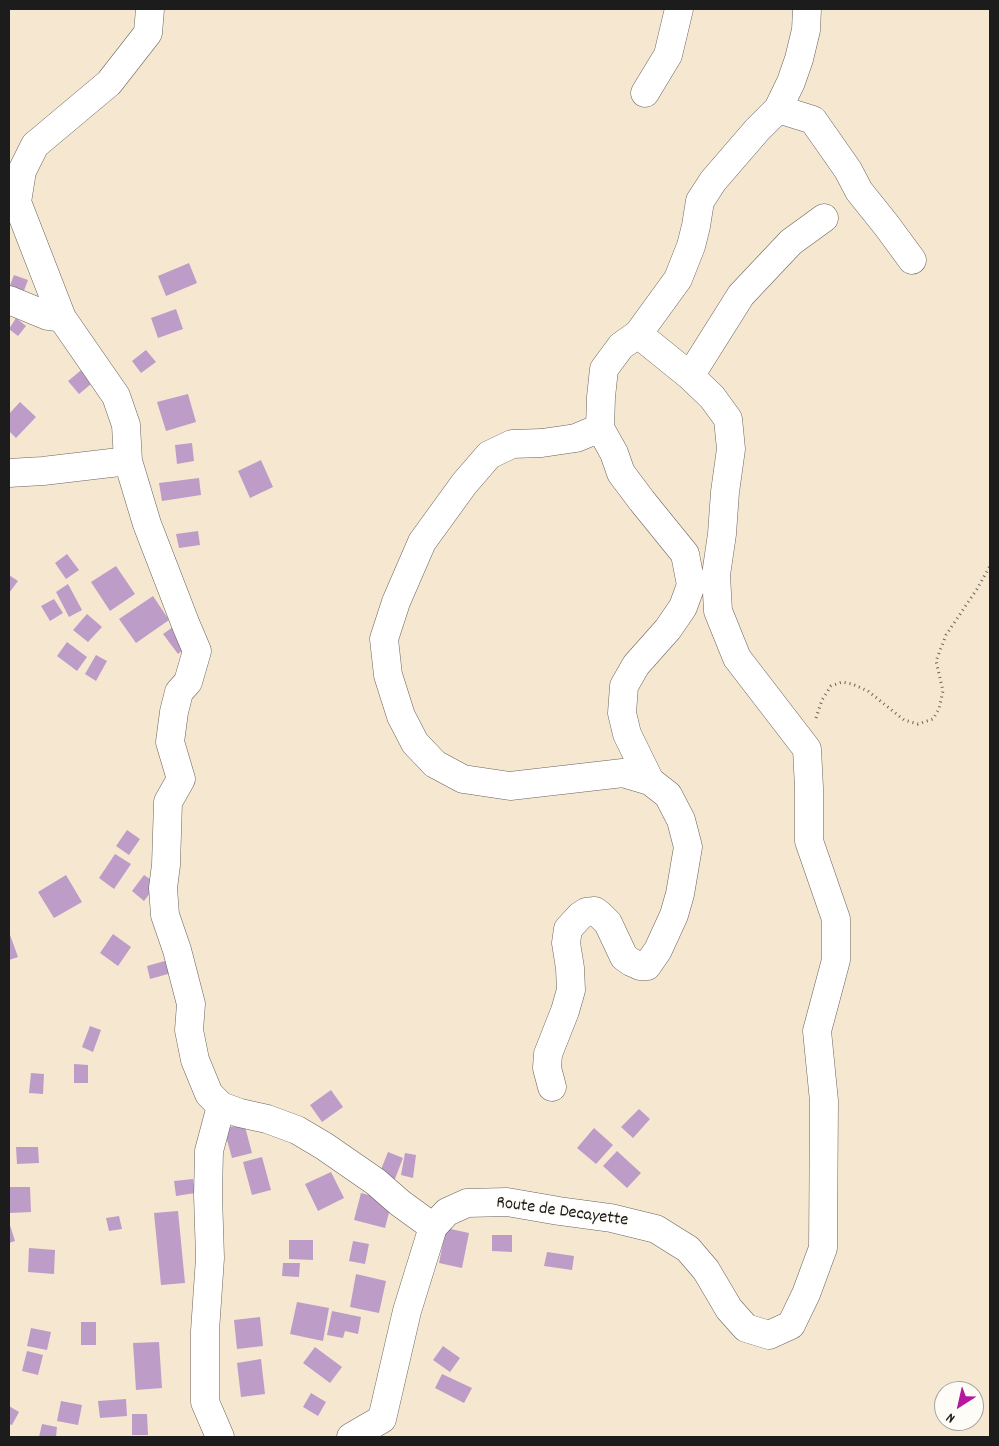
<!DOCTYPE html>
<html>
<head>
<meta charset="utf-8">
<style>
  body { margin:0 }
  #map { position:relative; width:999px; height:1446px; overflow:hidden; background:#f6e7d1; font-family:Dekko,sans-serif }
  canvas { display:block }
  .frame { position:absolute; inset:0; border:10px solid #1c1c1c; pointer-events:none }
  .north { position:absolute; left:934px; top:1381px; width:50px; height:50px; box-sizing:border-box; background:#fdfcf7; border:1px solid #a3a29f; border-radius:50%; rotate:215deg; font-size:14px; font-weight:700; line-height:20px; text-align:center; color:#1c1c1c }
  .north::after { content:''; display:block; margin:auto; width:18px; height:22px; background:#b5179e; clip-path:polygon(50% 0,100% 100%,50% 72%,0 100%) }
</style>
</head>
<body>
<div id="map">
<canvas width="999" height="1446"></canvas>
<div class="frame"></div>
<div class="north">N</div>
</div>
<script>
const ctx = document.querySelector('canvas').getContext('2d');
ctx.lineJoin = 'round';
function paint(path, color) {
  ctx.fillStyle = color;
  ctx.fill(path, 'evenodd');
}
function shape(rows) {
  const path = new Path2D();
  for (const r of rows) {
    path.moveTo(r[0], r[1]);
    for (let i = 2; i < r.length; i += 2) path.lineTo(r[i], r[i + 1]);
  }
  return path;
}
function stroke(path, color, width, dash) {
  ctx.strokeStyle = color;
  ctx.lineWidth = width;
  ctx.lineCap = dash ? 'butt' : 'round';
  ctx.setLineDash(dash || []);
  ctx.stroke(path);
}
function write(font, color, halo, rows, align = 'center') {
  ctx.font = font + ' Dekko,sans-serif';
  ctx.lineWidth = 4;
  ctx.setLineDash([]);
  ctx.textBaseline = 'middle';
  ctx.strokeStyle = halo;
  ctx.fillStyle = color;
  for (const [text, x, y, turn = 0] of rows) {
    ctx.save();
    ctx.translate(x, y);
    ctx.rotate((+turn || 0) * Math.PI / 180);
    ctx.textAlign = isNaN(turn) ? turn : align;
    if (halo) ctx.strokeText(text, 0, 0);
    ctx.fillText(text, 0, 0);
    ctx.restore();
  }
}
paint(shape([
  [189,263,197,283,166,296,158,276],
  [14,275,28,280,22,296,9,288],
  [176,309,183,329,158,338,151,318],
  [16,318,26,326,18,336,9,329],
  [146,350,156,362,141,373,132,361],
  [85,367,96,380,79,394,68,381],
  [188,394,196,422,166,431,157,402],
  [20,402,36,417,16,438,9,431,9,414],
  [192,443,194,461,177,464,175,445],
  [261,460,273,487,250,498,238,471],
  [199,478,201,495,162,501,159,483],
  [198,531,200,545,179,548,176,534],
  [67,554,79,570,66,579,55,563],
  [116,566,135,594,110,611,91,582],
  [9,575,18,581,9,593],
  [68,584,82,610,69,617,56,592],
  [153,596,169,620,136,643,119,619],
  [54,599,63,613,50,621,41,606],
  [87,614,102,627,88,642,73,630],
  [173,627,188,646,178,654,163,634],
  [67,642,87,657,77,671,57,656],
  [96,655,107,661,96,681,85,674],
  [127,830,140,839,129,855,116,846],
  [115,854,131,864,114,889,99,878],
  [66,875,82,902,54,918,38,892],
  [144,875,157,884,144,901,132,891],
  [9,932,18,957,9,960],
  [113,934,131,947,118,966,100,953],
  [172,959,175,972,150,979,147,966],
  [90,1026,101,1030,93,1052,82,1047],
  [74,1064,88,1065,88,1083,74,1083],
  [31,1073,44,1074,43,1094,29,1093],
  [331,1090,343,1107,322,1122,310,1105],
  [639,1109,650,1119,633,1138,621,1127],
  [244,1123,252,1153,232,1158,224,1129],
  [594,1128,613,1145,596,1164,577,1148],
  [16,1147,38,1147,39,1163,17,1164],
  [617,1151,641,1173,627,1188,603,1166],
  [388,1152,403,1158,393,1184,378,1177],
  [405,1153,416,1155,413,1178,401,1175],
  [262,1157,271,1190,252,1195,243,1162],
  [331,1172,344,1198,318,1211,305,1184],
  [193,1179,195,1193,176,1196,174,1181],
  [9,1187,30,1187,31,1212,9,1213],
  [361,1193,392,1201,385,1228,354,1220],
  [178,1211,185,1283,161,1285,154,1213],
  [119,1216,122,1229,109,1231,106,1218],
  [9,1222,15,1241,9,1243],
  [446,1228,469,1233,462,1268,439,1263],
  [492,1235,512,1235,512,1252,492,1251],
  [289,1240,313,1240,313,1260,289,1259],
  [353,1241,369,1244,365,1264,349,1261],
  [29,1248,55,1250,54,1274,28,1272],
  [547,1252,574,1256,572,1270,544,1266],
  [283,1263,300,1263,299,1277,282,1276],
  [356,1274,386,1281,379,1313,350,1307],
  [297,1302,329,1308,323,1341,290,1334],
  [332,1311,361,1317,358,1334,345,1331,343,1338,327,1335],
  [260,1317,263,1346,237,1349,234,1320],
  [81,1322,96,1322,96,1345,81,1345],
  [31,1328,51,1332,47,1350,27,1346],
  [159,1342,162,1388,136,1390,133,1343],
  [443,1346,460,1358,450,1372,433,1360],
  [315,1347,342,1367,330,1383,303,1363],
  [27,1351,43,1355,38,1375,22,1371],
  [261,1359,265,1394,241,1397,237,1363],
  [442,1374,472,1388,464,1403,435,1388],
  [311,1393,326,1402,318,1416,303,1407],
  [126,1399,127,1416,100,1418,98,1401],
  [61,1401,82,1405,78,1425,57,1421],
  [9,1406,19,1412,12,1425,9,1424],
  [132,1414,147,1414,148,1435,132,1435],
  [42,1424,57,1427,56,1437,39,1437]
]), '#bd9cc8');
const minor = shape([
  [150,9,148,33,109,83,35,145,22,171,17,202,62,318,116,396,126,425,128,461,147,524,186,625,197,651,188,682,179,692,174,712,170,742,181,779,168,802,166,865,163,888,165,915,177,950,191,1004,189,1030,195,1060,209,1094,221,1106,240,1113,267,1119,297,1130,324,1146,376,1182,400,1203,433,1227],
  [645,93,668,55,679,9],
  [778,109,813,120,848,170,859,191,887,226,912,260],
  [9,300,48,316,62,318],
  [638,334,678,279,691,246,696,226,700,201,713,181,757,130,778,109,791,82,799,59,806,30,807,9],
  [600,428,614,453,621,473,642,501,685,554,691,585,683,607,668,629,636,665,624,686,622,713,627,734,650,781],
  [9,473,43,471,128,461],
  [552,1087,547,1068,548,1054,565,1011,571,990,570,968,566,943,568,929,580,916,586,912,595,911,600,915,608,923,624,957,631,962,640,966,647,966,658,950,674,915,680,894,688,847,681,820,668,795,650,781,623,773,510,786,463,779,435,764,415,743,401,716,388,675,384,639,396,602,422,542,464,484,489,455,512,444,542,443,576,438,600,428,601,397,604,369,621,346,638,334,690,376],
  [220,1437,205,1402,205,1331,210,1258,208,1195,209,1151,221,1106],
  [351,1437,382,1419,407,1311,433,1227,447,1212,467,1203,507,1202,559,1211,611,1218,656,1229,688,1249,706,1270,729,1309,746,1328,769,1335,791,1325,806,1294,823,1248,824,1101,817,1031,836,960,836,919,809,841,809,788,807,749,737,658,718,611,716,575,722,534,725,492,731,449,728,419,712,397,690,376,741,295,791,242,824,218]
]);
stroke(minor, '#68635b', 29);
stroke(shape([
  [816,718,822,700,831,686,842,682,852,684,868,691,904,720,918,724,933,719,939,709,943,691,936,661,946,635,977,589,990,566]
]), '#68635b', 3, [1, 4]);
stroke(minor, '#fff', 28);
write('18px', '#1c1c1c', '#fdfcf7', [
  ["Route de Decayette",562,1213,8]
]);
</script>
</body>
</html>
